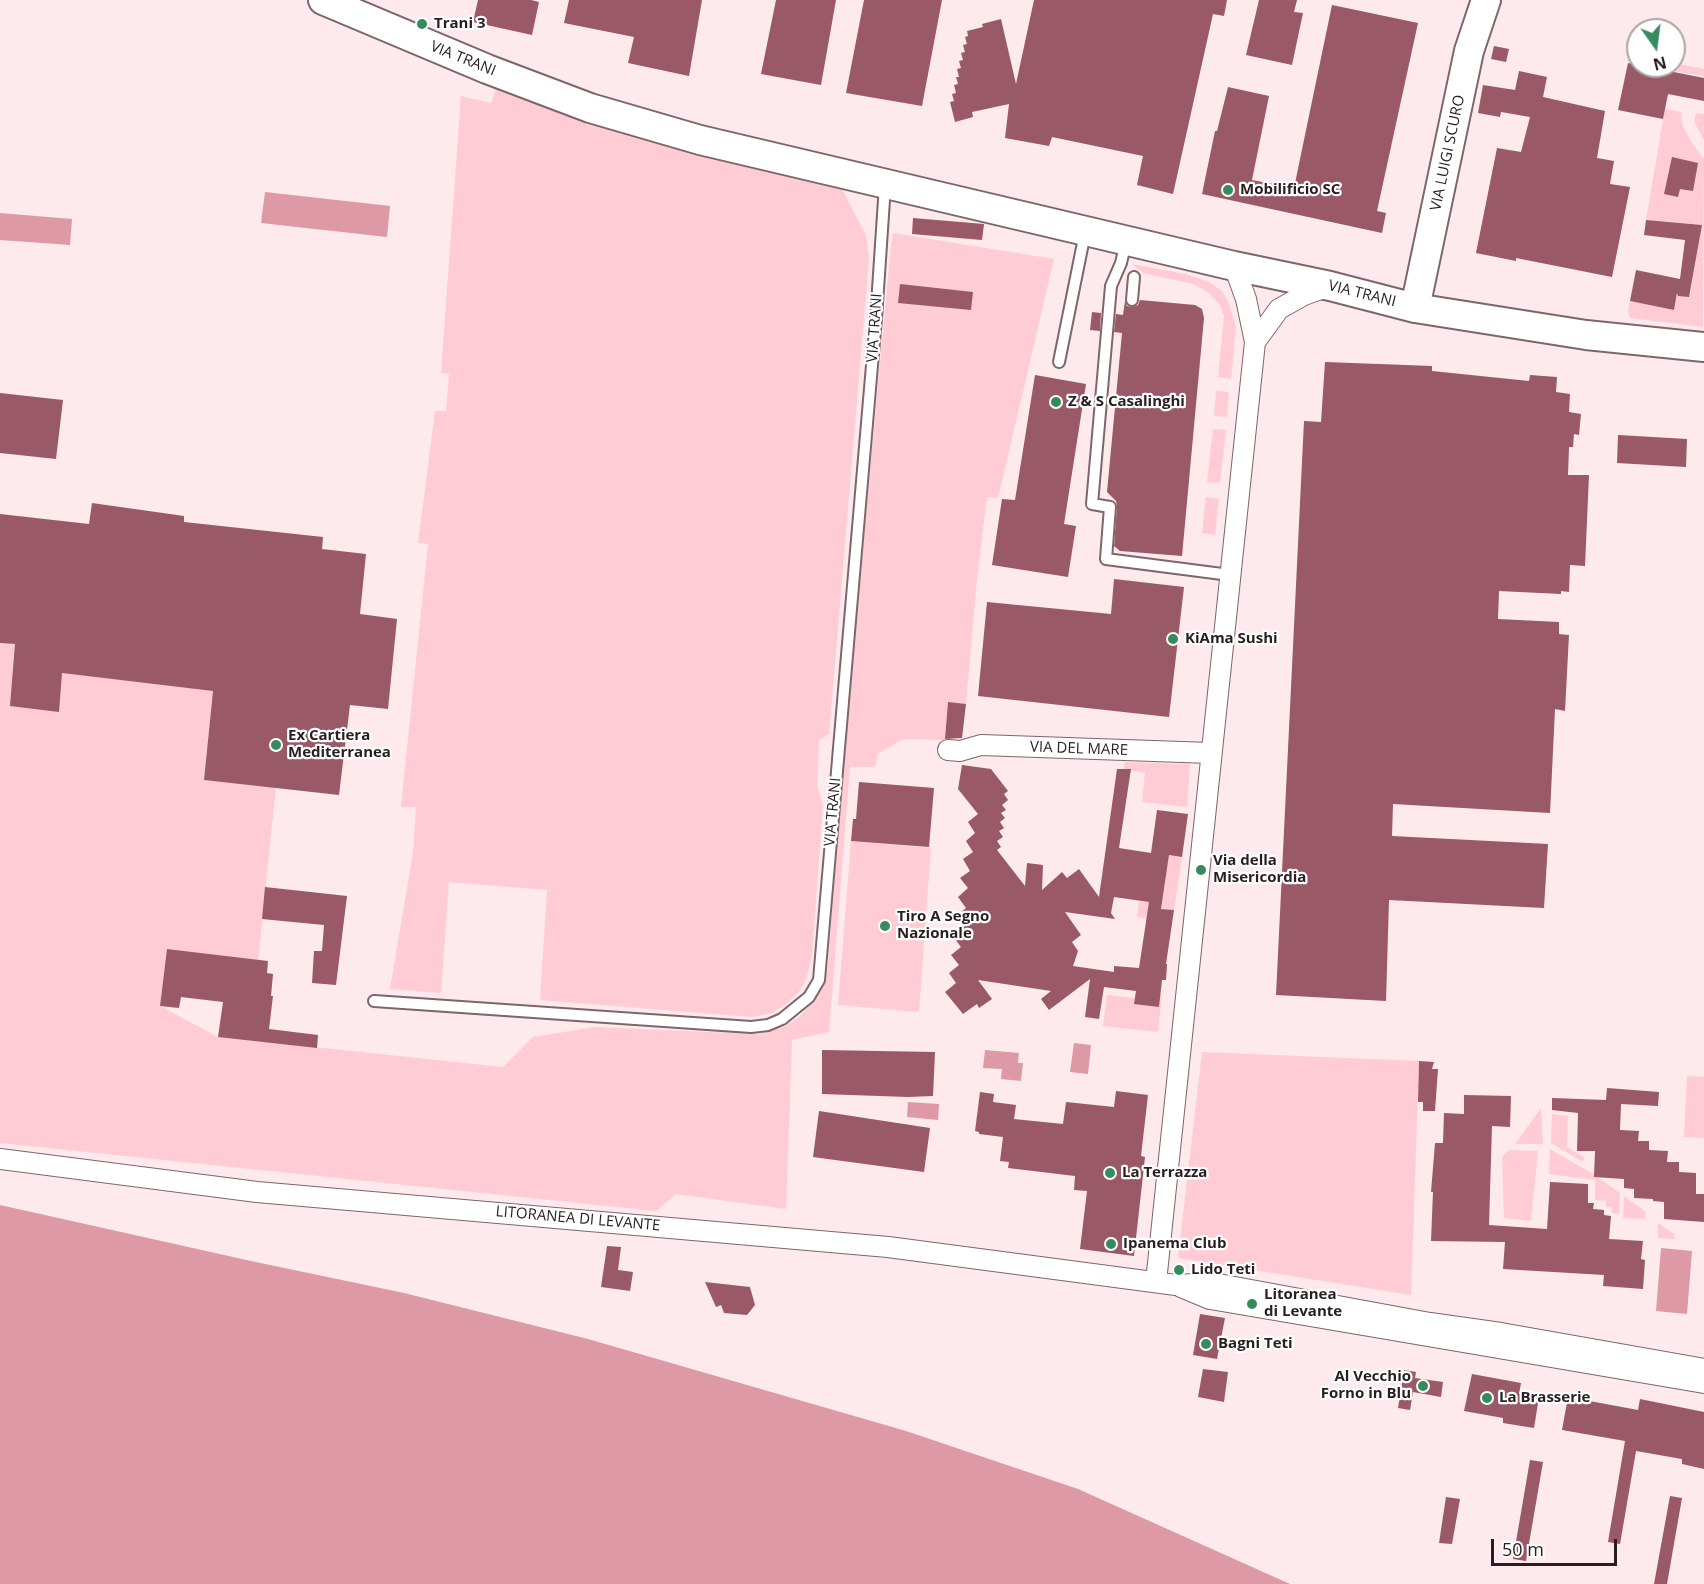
<!DOCTYPE html>
<html>
<head>
<meta charset="utf-8">
<style>
  body { margin:0 }
  #map { position:relative; width:1704px; height:1584px; overflow:hidden; background:#fee9ec; font-family:"Open Sans",sans-serif }
  canvas { display:block }
  .north { position:absolute; left:1626px; top:18px; width:60px; height:60px; box-sizing:border-box; background:#fff; border:2px solid #a9a5a6; border-radius:50%; rotate:166deg; font-size:16px; font-weight:700; line-height:24px; text-align:center; color:#281e20 }
  .north::after { content:''; display:block; margin:auto; width:21px; height:27px; background:#368b5e; clip-path:polygon(50% 0,100% 100%,50% 72%,0 100%) }
  .scale { position:absolute; left:1491px; top:1539px; width:126px; height:27px; box-sizing:border-box; border:3px solid #281e20; border-top:0; padding-left:8px; font-size:18px; line-height:21px; white-space:nowrap; color:#281e20; -webkit-text-stroke:4px #fff; paint-order:stroke }
</style>
</head>
<body>
<div id="map">
<canvas width="1704" height="1584"></canvas>
<div class="north">N</div>
<div class="scale">50 m</div>
</div>
<script>
const ctx = document.querySelector('canvas').getContext('2d');
ctx.lineJoin = 'round';
function paint(path, color) {
  ctx.fillStyle = color;
  ctx.fill(path, 'evenodd');
}
function shape(rows) {
  const path = new Path2D();
  for (const r of rows) {
    path.moveTo(r[0], r[1]);
    for (let i = 2; i < r.length; i += 2) path.lineTo(r[i], r[i + 1]);
  }
  return path;
}
function stroke(path, color, width, dash) {
  ctx.strokeStyle = color;
  ctx.lineWidth = width;
  ctx.lineCap = dash ? 'butt' : 'round';
  ctx.setLineDash(dash || []);
  ctx.stroke(path);
}
function write(font, color, halo, rows, align = 'center') {
  ctx.font = font + ' "Open Sans",sans-serif';
  ctx.lineWidth = 4.5;
  ctx.setLineDash([]);
  ctx.textBaseline = 'middle';
  ctx.strokeStyle = halo;
  ctx.fillStyle = color;
  for (const [text, x, y, turn = 0] of rows) {
    ctx.save();
    ctx.translate(x, y);
    ctx.rotate((+turn || 0) * Math.PI / 180);
    ctx.textAlign = isNaN(turn) ? turn : align;
    if (halo) ctx.strokeText(text, 0, 0);
    ctx.fillText(text, 0, 0);
    ctx.restore();
  }
}
paint(shape([
  [1674,63,1704,69,1704,76,1658,69,1659,66,1674,66],
  [496,89,604,128,841,187,866,235,869,258,829,734,819,740,817,785,823,805,812,955,806,980,798,993,786,1004,772,1013,752,1017,540,1000,547,890,449,882,441,993,390,989,413,853,416,807,401,807,428,544,418,543,435,411,446,411,449,374,441,373,461,96,491,103],
  [1665,109,1681,112,1683,126,1692,143,1704,159,1703,327,1630,318,1628,312,1630,301,1674,310,1680,282,1690,295,1702,225,1646,220],
  [1696,113,1704,114,1704,140,1694,122],
  [893,233,1054,259,998,498,987,497,977,579,966,704,948,703,945,740,903,739,878,754,875,767,850,767,829,1032,792,1040,786,1209,676,1194,656,1211,0,1143,0,643,64,650,213,691,204,780,276,787,258,960,167,949,160,1006,218,1037,503,1067,533,1037,595,1027,759,1034,782,1028,798,1018,816,999,824,984,828,968,843,760,891,245],
  [1132,264,1185,274,1207,281,1221,290,1229,303,1236,327,1231,379,1218,377,1224,316,1219,304,1209,293,1193,284,1143,273],
  [1216,391,1229,392,1227,417,1214,416],
  [1213,429,1226,430,1220,483,1207,482],
  [1206,497,1219,499,1215,535,1202,533],
  [1125,762,1190,764,1187,807,1142,802,1145,773,1124,769],
  [851,841,931,848,919,1012,838,1005],
  [1169,855,1182,857,1174,910,1152,907,1149,919,1137,917,1139,901,1162,903],
  [1107,995,1135,998,1159,1007,1161,995,1162,995,1158,1032,1103,1026],
  [1202,1052,1419,1061,1411,1295,1178,1258],
  [1687,1076,1704,1077,1704,1138,1684,1137],
  [1541,1108,1543,1144,1515,1144],
  [1552,1114,1568,1116,1567,1147,1584,1157,1583,1162,1551,1143],
  [1550,1149,1590,1172,1620,1193,1619,1214,1612,1213,1612,1207,1606,1207,1606,1201,1595,1200,1595,1180,1549,1174],
  [1509,1150,1538,1151,1531,1221,1504,1218,1502,1157],
  [1624,1196,1646,1212,1645,1219,1623,1218],
  [1658,1223,1674,1234,1675,1239,1658,1238]
]), '#ffccd5');
paint(shape([
  [265,192,390,206,387,237,261,223],
  [0,213,72,219,70,245,0,240],
  [1074,1043,1091,1045,1088,1074,1070,1072],
  [985,1050,1019,1053,1018,1063,1023,1063,1021,1081,1001,1079,1002,1069,983,1068],
  [908,1102,939,1104,938,1120,907,1117],
  [0,1205,251,1261,404,1293,588,1339,906,1431,1078,1489,1290,1584,0,1584],
  [1661,1248,1692,1251,1687,1314,1656,1311]
]), '#de99a6');
paint(shape([
  [478,0,531,0,539,2,532,35,473,22],
  [569,0,702,0,689,76,628,63,634,37,564,23],
  [776,0,836,0,821,85,761,74],
  [864,0,942,0,922,106,846,93],
  [1034,0,1227,0,1224,16,1213,14,1173,194,1137,185,1143,156,1052,137,1049,146,1005,138,1009,104,972,112,973,117,955,122,950,102,954,101,952,94,956,93,954,85,958,84,956,77,959,77,957,69,961,68,959,61,963,60,961,53,965,52,963,45,967,44,965,37,968,36,967,31,983,27,982,24,1001,19,1016,84],
  [1259,0,1297,0,1294,12,1303,13,1292,65,1246,55],
  [1332,5,1418,23,1377,211,1386,213,1382,233,1202,194,1215,131,1217,131,1228,87,1269,96,1252,180,1294,188],
  [1494,46,1509,49,1506,62,1491,59],
  [1628,63,1704,78,1704,101,1668,94,1663,119,1618,110],
  [1519,71,1547,77,1543,97,1605,111,1597,158,1614,161,1610,184,1630,187,1612,277,1516,258,1516,261,1476,253,1497,148,1521,152,1530,117,1501,112,1500,117,1478,113,1483,85,1515,90],
  [1672,157,1698,163,1693,191,1680,189,1678,197,1664,194],
  [913,218,984,224,982,240,912,234],
  [1646,220,1702,225,1689,297,1678,296,1677,293,1674,310,1630,301,1636,270,1680,279,1685,240,1644,235],
  [900,284,973,292,971,310,898,303],
  [1140,300,1195,305,1202,309,1204,318,1182,556,1120,551,1114,546,1117,507,1116,501,1107,492,1122,333,1114,332,1116,314,1123,315,1125,301,1127,306,1132,307,1138,305],
  [1092,312,1101,313,1100,331,1090,330],
  [1325,362,1432,366,1432,371,1529,381,1530,375,1557,377,1556,392,1570,394,1569,412,1581,414,1579,435,1574,434,1573,447,1569,447,1568,475,1589,475,1585,566,1570,565,1569,592,1561,591,1561,594,1499,591,1498,619,1559,622,1559,634,1569,635,1565,711,1555,709,1550,813,1393,804,1392,836,1548,844,1544,908,1389,900,1386,1001,1276,995,1304,421,1321,422],
  [1035,375,1086,384,1064,524,1076,526,1068,577,992,565,1002,499,1015,500],
  [0,393,63,400,56,459,0,453],
  [1618,435,1687,439,1686,467,1617,463],
  [92,503,184,516,184,522,323,537,322,549,366,554,360,614,397,619,388,709,350,705,339,795,204,780,213,691,62,673,59,712,10,706,15,644,0,643,0,514,89,524],
  [1114,579,1184,587,1169,717,978,696,987,602,1111,614],
  [948,702,966,704,962,738,945,739],
  [962,765,991,769,1008,791,1004,794,1008,800,1002,805,1006,810,1001,813,1005,818,1000,822,1004,828,999,831,1003,837,997,841,1001,847,997,850,1025,886,1027,863,1043,865,1042,890,1062,872,1067,878,1079,869,1099,897,1117,769,1131,769,1119,848,1151,853,1157,810,1188,814,1182,857,1169,855,1161,909,1174,910,1166,964,1167,964,1166,980,1162,980,1159,1007,1134,1004,1136,991,1104,987,1099,1019,1085,1017,1090,979,1049,1010,1041,999,1051,991,978,980,992,999,979,1008,977,1004,963,1014,945,992,956,983,949,973,959,965,951,955,961,947,952,935,963,926,956,917,966,908,958,897,968,888,960,878,970,871,963,859,973,852,966,841,975,833,968,822,978,814,958,789],
  [1114,897,1149,902,1139,968,1114,966,1114,972,1073,966,1078,951,1072,942,1081,935,1065,912,1115,919,1111,913],
  [859,782,934,788,929,847,851,841,853,819,856,819],
  [265,887,347,896,336,985,312,983,314,951,322,951,324,925,262,919],
  [167,949,268,961,267,973,273,974,271,996,273,996,269,1029,318,1035,317,1048,218,1037,223,1002,181,997,179,1008,160,1006],
  [822,1050,935,1052,933,1096,908,1097,822,1094],
  [1419,1061,1434,1062,1432,1069,1438,1069,1435,1111,1423,1111,1423,1102,1418,1102],
  [1607,1088,1659,1092,1658,1106,1621,1104,1620,1130,1639,1131,1638,1141,1649,1141,1649,1150,1668,1151,1667,1162,1679,1162,1679,1172,1696,1173,1696,1194,1704,1194,1704,1222,1664,1219,1664,1202,1653,1201,1653,1199,1634,1198,1634,1189,1624,1188,1624,1179,1594,1177,1595,1151,1577,1151,1578,1113,1552,1110,1552,1098,1606,1100],
  [1116,1091,1148,1095,1141,1156,1145,1157,1134,1256,1080,1249,1087,1191,1074,1190,1075,1176,1008,1168,1009,1162,1000,1161,1003,1137,979,1134,979,1132,975,1131,980,1092,994,1094,993,1102,1016,1105,1014,1119,1063,1124,1066,1102,1114,1107],
  [1464,1095,1511,1096,1510,1127,1492,1126,1489,1225,1547,1229,1550,1182,1588,1184,1588,1203,1594,1203,1593,1209,1604,1210,1604,1215,1611,1216,1609,1239,1643,1241,1641,1259,1645,1260,1643,1289,1603,1286,1604,1275,1503,1269,1505,1242,1431,1241,1433,1192,1431,1192,1435,1143,1443,1143,1444,1113,1464,1114],
  [819,1111,930,1128,924,1172,813,1157],
  [607,1246,621,1247,618,1270,633,1272,630,1291,601,1287],
  [705,1282,750,1287,755,1305,747,1315,724,1313,721,1305,716,1307],
  [1200,1314,1225,1318,1217,1359,1193,1355],
  [1203,1369,1228,1372,1224,1402,1198,1397],
  [1404,1370,1416,1372,1415,1378,1443,1382,1441,1397,1413,1392,1410,1410,1398,1408],
  [1472,1374,1521,1383,1519,1394,1539,1397,1534,1428,1503,1423,1503,1418,1464,1411],
  [1568,1397,1638,1410,1640,1399,1704,1412,1704,1469,1682,1464,1682,1459,1636,1451,1620,1544,1608,1542,1625,1441,1562,1430],
  [1530,1460,1543,1462,1526,1561,1513,1559],
  [1670,1496,1682,1498,1667,1584,1654,1584],
  [1446,1497,1460,1499,1452,1544,1439,1543]
]), '#995966');
const service = shape([
  [1126,241,1121,263,1111,286,1092,504,1110,507,1106,559,1230,575],
  [1132,300,1134,277],
  [1059,362,1085,233],
  [374,1001,751,1027,768,1025,782,1019,809,997,819,980,876,319,885,185]
]);
const minor = shape([
  [1255,342,1279,309,1304,295,1329,286],
  [948,750,960,751,981,745,1211,753],
  [0,1159,257,1192,888,1247,1176,1285,1213,1283,1430,1323,1501,1333,1704,1369],
  [1156,1282,1255,342,1246,299,1234,266],
  [1181,1287,1210,1299,1704,1383]
]);
const secondary = shape([
  [323,0,487,69,590,108,700,140,1234,266,1330,286,1415,308,1586,335,1704,347],
  [1415,308,1469,51,1486,0]
]);
stroke(service, '#7d666a', 14);
stroke(minor, '#7d666a', 22);
stroke(secondary, '#7d666a', 32);
stroke(service, '#fff', 10);
stroke(minor, '#fff', 20);
stroke(secondary, '#fff', 28);
for (const [x, y, r, color] of [
  [422,24,6,"#368b5e"],
  [1228,190,6,"#368b5e"],
  [1056,402,6,"#368b5e"],
  [1173,639,6,"#368b5e"],
  [276,745,6,"#368b5e"],
  [1201,870,6,"#368b5e"],
  [885,926,6,"#368b5e"],
  [1110,1173,6,"#368b5e"],
  [1111,1244,6,"#368b5e"],
  [1179,1270,6,"#368b5e"],
  [1252,1304,6,"#368b5e"],
  [1206,1344,6,"#368b5e"],
  [1423,1386,6,"#368b5e"],
  [1487,1398,6,"#368b5e"]
]) {
  const dot = new Path2D();
  dot.arc(x, y, r, 0, 2 * Math.PI);
  ctx.fillStyle = color;
  ctx.fill(dot);
  stroke(dot, '#fff', 2);
}
write('bold 15px', '#281e20', '#fff', [
  ["Trani 3",434,24],
  ["Mobilificio SC",1240,190],
  ["Z & S Casalinghi",1068,402],
  ["KiAma Sushi",1185,639],
  ["Ex Cartiera",288,736],
  ["Mediterranea",288,753],
  ["Via della",1213,861],
  ["Misericordia",1213,878],
  ["Tiro A Segno",897,917],
  ["Nazionale",897,934],
  ["La Terrazza",1122,1173],
  ["Ipanema Club",1123,1244],
  ["Lido Teti",1191,1270],
  ["Litoranea",1264,1295],
  ["di Levante",1264,1312],
  ["Bagni Teti",1218,1344],
  ["Al Vecchio",1411,1377,"right"],
  ["Forno in Blu",1411,1394,"right"],
  ["La Brasserie",1499,1398]
], 'left');
write('15px', '#281e20', '#fff', [
  ["VIA TRANI",463,59,22],
  ["VIA LUIGI SCURO",1448,153,-78],
  ["VIA TRANI",1362,294,14],
  ["VIA TRANI",875,328,-86],
  ["VIA DEL MARE",1079,749,2],
  ["VIA TRANI",833,812,-85],
  ["LITORANEA DI LEVANTE",578,1219,5]
]);
</script>
</body>
</html>
